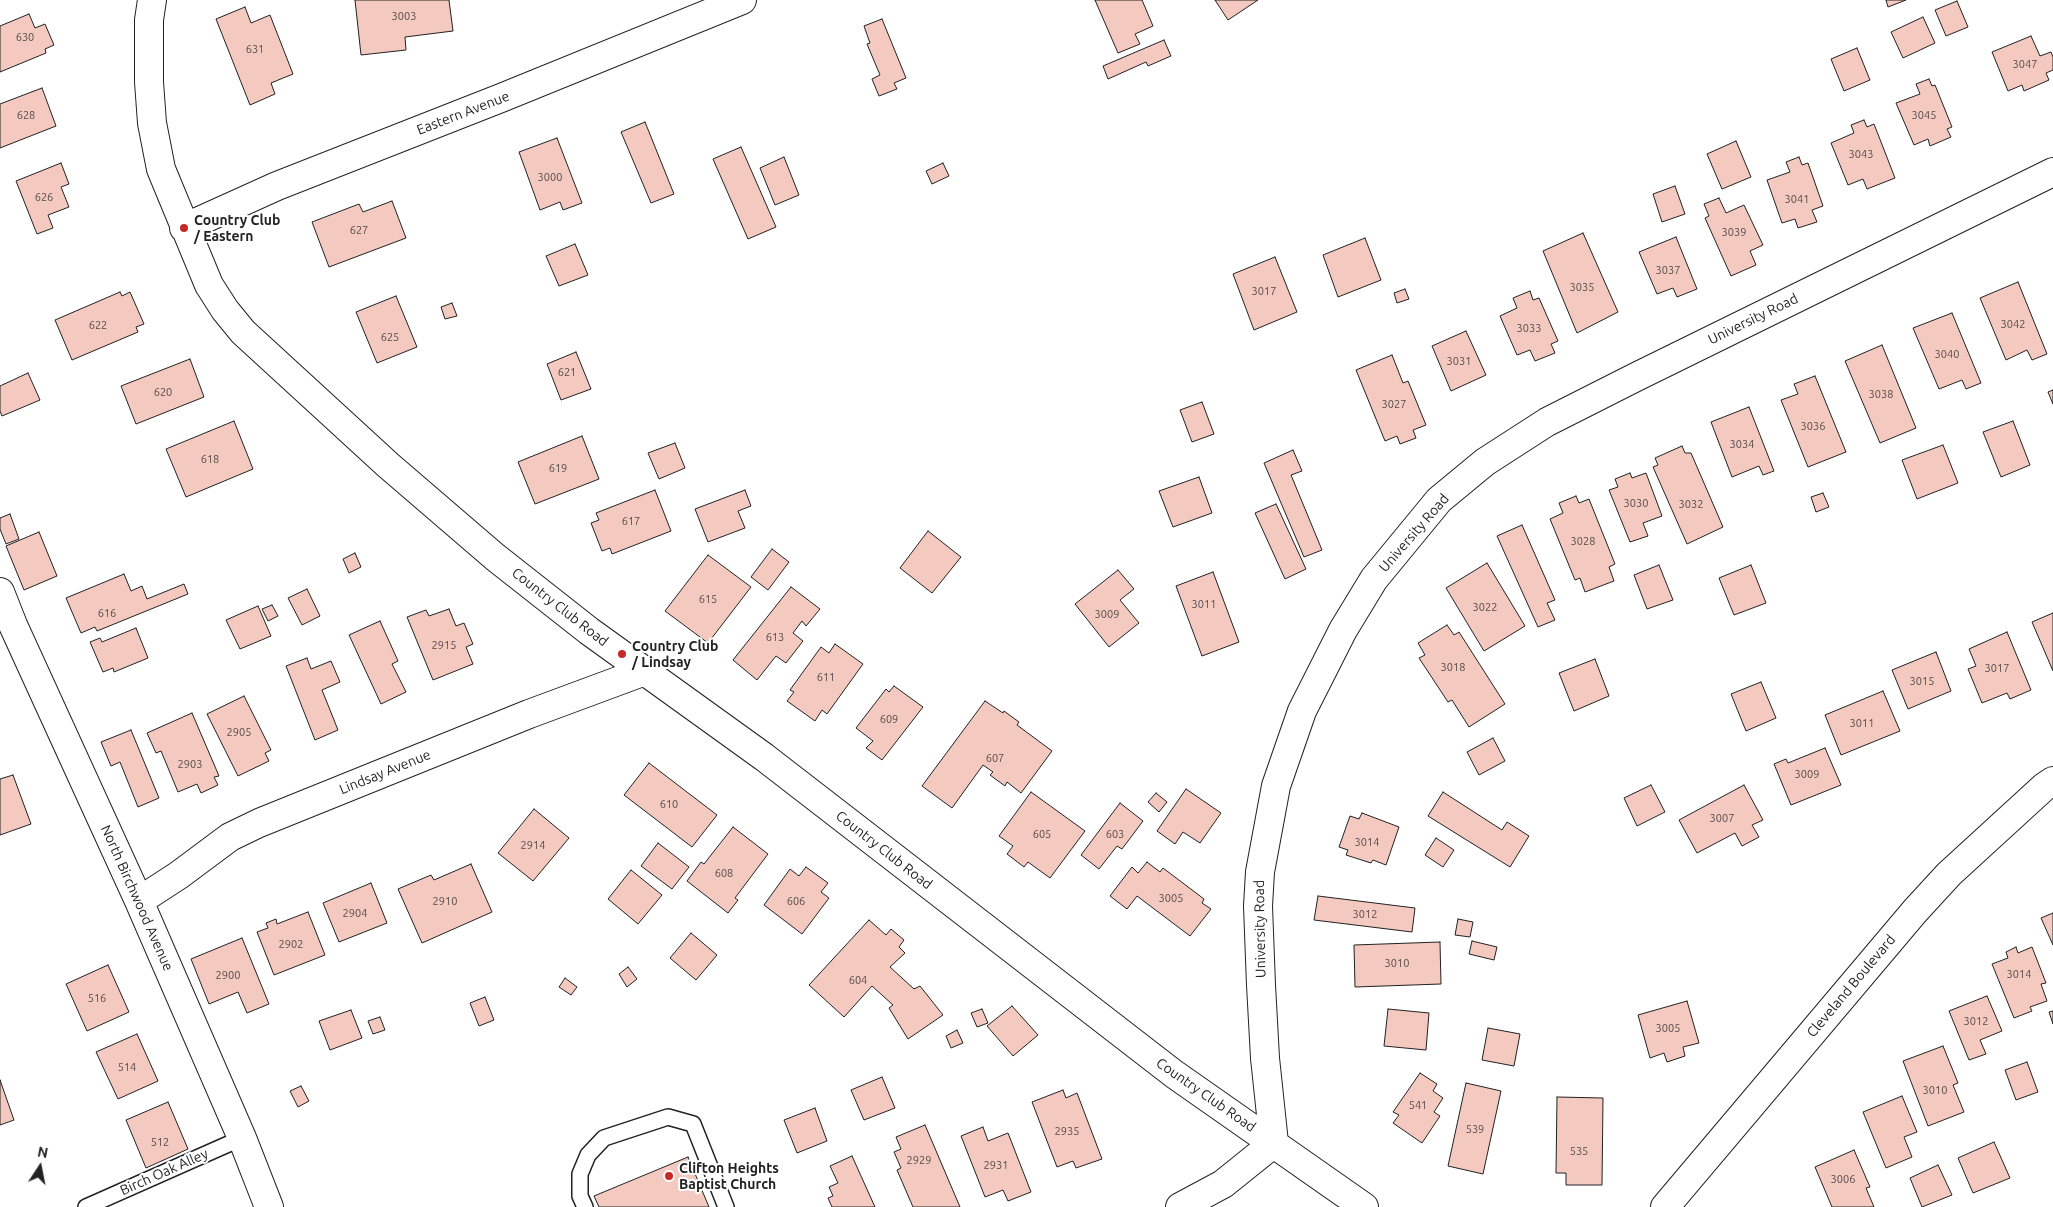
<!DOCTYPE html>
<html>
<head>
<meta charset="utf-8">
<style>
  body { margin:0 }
  #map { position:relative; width:2053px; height:1207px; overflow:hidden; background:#fff; font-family:Ubuntu,sans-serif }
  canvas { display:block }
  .north { position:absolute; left:15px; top:1142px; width:50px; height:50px; -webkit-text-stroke:4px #fff; paint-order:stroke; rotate:11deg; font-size:14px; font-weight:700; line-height:20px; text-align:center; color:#222 }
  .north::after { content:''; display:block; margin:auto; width:18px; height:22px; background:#222; clip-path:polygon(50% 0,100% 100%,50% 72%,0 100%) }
</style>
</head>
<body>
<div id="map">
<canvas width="2053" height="1207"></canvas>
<div class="north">N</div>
</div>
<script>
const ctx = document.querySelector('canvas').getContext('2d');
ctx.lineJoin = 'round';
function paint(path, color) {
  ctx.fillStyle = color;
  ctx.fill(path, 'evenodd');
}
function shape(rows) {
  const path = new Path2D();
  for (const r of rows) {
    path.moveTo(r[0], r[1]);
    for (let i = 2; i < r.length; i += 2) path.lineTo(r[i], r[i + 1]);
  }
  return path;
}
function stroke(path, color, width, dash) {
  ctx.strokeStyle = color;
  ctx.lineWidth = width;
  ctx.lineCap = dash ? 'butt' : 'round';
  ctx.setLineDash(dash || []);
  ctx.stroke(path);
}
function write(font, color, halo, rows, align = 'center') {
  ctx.font = font + ' Ubuntu,sans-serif';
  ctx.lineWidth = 4;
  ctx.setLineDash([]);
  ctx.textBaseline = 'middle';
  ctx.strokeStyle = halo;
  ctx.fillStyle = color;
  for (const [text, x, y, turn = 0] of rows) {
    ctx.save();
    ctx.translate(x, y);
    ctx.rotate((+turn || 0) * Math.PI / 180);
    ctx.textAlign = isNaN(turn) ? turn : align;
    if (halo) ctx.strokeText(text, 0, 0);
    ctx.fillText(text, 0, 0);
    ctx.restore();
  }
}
const building = shape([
  [355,0,449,0,453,31,405,37,406,50,361,55,355,0],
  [1095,0,1142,0,1153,26,1135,34,1140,44,1118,53,1095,0],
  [1215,0,1258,0,1228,20,1215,0],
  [1886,0,1906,0,1888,7,1886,0],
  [1957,1,1968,27,1946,36,1935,10,1957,1],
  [245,7,251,23,270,15,293,74,271,83,275,94,250,105,216,19,245,7],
  [29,14,35,28,45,24,54,45,45,49,46,53,0,72,0,26,29,14],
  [1923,17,1935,43,1903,58,1891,32,1923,17],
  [882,19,906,78,894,83,897,89,879,96,872,79,880,75,867,44,870,43,864,26,882,19],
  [2031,36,2040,56,2051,52,2053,57,2053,70,2046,73,2049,80,2024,91,2022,85,2008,91,1992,52,2031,36],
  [1164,40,1171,56,1148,66,1146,62,1108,79,1103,66,1164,40],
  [1857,48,1870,80,1844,91,1831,59,1857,48],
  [1929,79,1932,86,1935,85,1952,127,1947,129,1951,137,1930,146,1928,139,1914,145,1896,103,1920,94,1916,84,1929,79],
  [42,88,56,126,0,148,0,104,42,88],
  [1864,120,1867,127,1874,124,1895,178,1867,189,1863,179,1848,185,1831,143,1854,133,1851,125,1864,120],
  [645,122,674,194,651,203,621,132,645,122],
  [557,138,582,203,563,210,560,202,540,210,519,152,557,138],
  [1736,141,1751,177,1722,189,1707,154,1736,141],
  [741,147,776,227,748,239,713,159,741,147],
  [784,157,799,195,775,205,760,168,784,157],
  [1799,157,1802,165,1808,163,1823,206,1812,210,1817,222,1798,228,1795,219,1782,223,1767,180,1790,172,1786,162,1799,157],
  [61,163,69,184,61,187,69,207,48,215,53,228,37,234,16,181,61,163],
  [943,163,949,176,932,184,926,171,943,163],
  [1675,186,1685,214,1662,222,1653,194,1675,186],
  [1719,198,1726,213,1744,205,1763,245,1750,251,1756,265,1731,276,1705,218,1709,216,1704,204,1719,198],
  [392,201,406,238,329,267,312,222,359,204,363,212,392,201],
  [1583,233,1618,312,1577,333,1543,251,1583,233],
  [1676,237,1697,289,1677,297,1673,288,1657,294,1639,252,1676,237],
  [1365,238,1381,280,1338,297,1323,255,1365,238],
  [575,244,588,275,559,286,546,256,575,244],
  [1275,257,1297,312,1254,330,1233,274,1275,257],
  [2018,282,2047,354,2032,360,2027,350,2006,360,1980,298,2018,282],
  [1405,289,1409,299,1397,303,1394,293,1405,289],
  [1530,291,1533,300,1539,298,1558,341,1551,344,1555,353,1535,361,1530,350,1517,355,1500,316,1517,308,1513,298,1530,291],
  [120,292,122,296,130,292,144,324,136,327,138,332,72,360,55,320,120,292],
  [396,296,417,347,377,363,356,312,396,296],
  [452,303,457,316,445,319,441,307,452,303],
  [1952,313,1981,383,1966,389,1962,380,1939,389,1913,328,1952,313],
  [1466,331,1486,375,1451,391,1432,346,1466,331],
  [1882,345,1916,428,1880,443,1845,361,1882,345],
  [576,352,591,389,561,400,547,364,576,352],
  [1392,355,1403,383,1408,381,1426,425,1413,430,1416,438,1400,444,1397,436,1385,441,1356,370,1392,355],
  [190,359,204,397,136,424,121,386,190,359],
  [28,373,40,400,2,416,0,411,0,386,28,373],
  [1815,376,1846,452,1808,467,1781,400,1798,394,1794,384,1815,376],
  [2053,390,2053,404,2048,392,2053,390],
  [1202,402,1214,434,1192,442,1180,410,1202,402],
  [1749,407,1774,471,1763,475,1759,466,1732,477,1711,422,1749,407],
  [234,421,253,469,186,497,166,449,234,421],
  [2013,421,2030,465,2001,477,1983,432,2013,421],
  [582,436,599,479,535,504,518,462,582,436],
  [675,443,685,468,659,479,648,453,675,443],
  [1943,445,1958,483,1917,499,1902,460,1943,445],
  [1682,446,1685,453,1691,453,1723,527,1687,544,1653,467,1658,465,1655,458,1682,446],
  [1293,450,1302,471,1291,475,1322,550,1304,557,1264,463,1293,450],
  [1630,473,1632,478,1646,473,1662,516,1643,523,1648,536,1630,542,1609,490,1618,487,1615,479,1630,473],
  [1199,477,1212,513,1173,527,1159,491,1199,477],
  [655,490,671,531,612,554,610,548,602,551,591,523,599,520,596,513,655,490],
  [745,490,751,506,738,511,745,528,708,542,695,509,745,490],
  [1823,493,1829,507,1816,512,1811,497,1823,493],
  [1576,496,1579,503,1589,499,1615,564,1609,567,1614,581,1585,592,1580,578,1575,580,1550,519,1563,513,1559,503,1576,496],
  [1276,504,1306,569,1285,579,1255,513,1276,504],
  [10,514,19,539,6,544,0,529,0,518,10,514],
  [1522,525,1555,600,1547,603,1555,620,1538,627,1497,536,1522,525],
  [928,531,961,557,932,593,900,568,928,531],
  [39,532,57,576,24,590,6,546,39,532],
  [772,549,789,562,768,590,751,577,772,549],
  [355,553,361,567,349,573,343,559,355,553],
  [708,555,751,587,708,643,665,611,708,555],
  [1487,563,1525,626,1484,651,1446,588,1487,563],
  [1659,565,1673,600,1647,609,1634,575,1659,565],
  [1751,565,1766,603,1734,615,1719,578,1751,565],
  [1118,570,1134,589,1120,600,1139,623,1109,647,1075,604,1118,570],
  [1213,572,1239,642,1202,656,1176,586,1213,572],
  [124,574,131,591,142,586,147,599,184,584,188,594,97,631,95,627,81,633,66,598,124,574],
  [791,587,820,609,806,626,802,621,793,633,803,641,786,663,776,656,757,680,733,660,791,587],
  [307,589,320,616,302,625,288,598,307,589],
  [272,605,278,616,268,621,262,609,272,605],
  [258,606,271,636,240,649,226,620,258,606],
  [449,609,456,626,464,623,473,644,466,647,473,664,433,680,407,617,426,610,429,616,449,609],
  [2053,613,2053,671,2032,622,2053,613],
  [380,621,398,661,392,664,406,692,381,704,349,635,380,621],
  [1447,625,1454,635,1459,632,1505,704,1469,727,1452,700,1448,702,1419,658,1425,655,1418,643,1447,625],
  [136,628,148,658,114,672,113,668,103,672,90,642,100,638,102,642,136,628],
  [2007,632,2031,690,2010,699,2007,693,1982,703,1968,669,1976,666,1969,649,2007,632],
  [835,644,863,664,827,714,822,710,815,721,787,701,794,692,790,690,821,647,829,653,835,644],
  [1936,652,1951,691,1908,709,1892,670,1936,652],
  [307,658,311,669,331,661,340,682,322,690,338,730,315,740,286,666,307,658],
  [1595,659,1609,696,1574,711,1559,673,1595,659],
  [1761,682,1776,718,1746,731,1731,694,1761,682],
  [894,686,923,707,882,760,866,748,873,741,856,728,886,689,889,692,894,686],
  [1883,691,1900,731,1841,755,1825,715,1883,691],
  [244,696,271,750,265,753,269,761,238,776,207,714,244,696],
  [985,701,1003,713,1004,711,1019,722,1017,725,1052,751,1021,793,1007,782,1005,786,990,775,993,772,983,765,952,808,922,786,985,701],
  [192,713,219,776,214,777,218,785,201,793,197,784,178,792,161,751,156,753,147,733,192,713],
  [131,730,159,798,138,807,120,762,111,766,101,742,131,730],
  [1493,738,1505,761,1479,775,1467,752,1493,738],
  [1825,748,1841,785,1791,805,1774,764,1786,759,1788,763,1825,748],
  [649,763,717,815,692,847,624,795,649,763],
  [13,775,31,824,0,835,0,779,13,775],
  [1651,785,1665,812,1637,826,1624,798,1651,785],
  [1744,785,1763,820,1752,825,1759,837,1742,846,1735,833,1697,853,1679,820,1744,785],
  [1186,789,1221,813,1200,843,1183,832,1175,844,1157,831,1186,789],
  [1031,792,1085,831,1050,878,1028,862,1024,867,1007,854,1013,846,999,836,1031,792],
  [1443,792,1502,830,1507,822,1529,836,1510,867,1428,816,1443,792],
  [1156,793,1167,802,1159,812,1148,802,1156,793],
  [1120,803,1143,821,1122,849,1117,846,1099,869,1081,855,1120,803],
  [534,809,569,838,533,881,498,853,534,809],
  [1362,813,1399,827,1386,865,1373,860,1371,863,1346,855,1348,850,1339,847,1350,816,1359,819,1362,813],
  [733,827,768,854,735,898,738,900,728,913,687,881,701,862,704,864,733,827],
  [1436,838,1454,850,1443,867,1425,855,1436,838],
  [658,843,689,867,672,889,641,866,658,843],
  [1147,862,1160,872,1163,868,1204,899,1202,903,1211,909,1190,936,1137,896,1127,909,1110,896,1132,867,1138,873,1147,862],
  [471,864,492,912,422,943,398,889,431,875,434,880,471,864],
  [806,867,828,883,821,892,829,898,802,934,764,905,790,869,799,876,806,867],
  [631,870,662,895,638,924,608,899,631,870],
  [371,883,387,923,339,942,323,903,371,883],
  [1318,896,1415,908,1412,932,1314,920,1318,896],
  [308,912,325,955,274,975,257,932,268,928,266,923,276,919,277,924,308,912],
  [2053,913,2053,945,2041,918,2053,913],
  [1458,919,1473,922,1470,937,1455,935,1458,919],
  [869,920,886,935,891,929,904,940,899,947,905,953,890,967,914,989,920,986,943,1015,908,1039,889,1008,893,1005,872,986,844,1017,809,985,869,920],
  [691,933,717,955,696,980,670,958,691,933],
  [242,938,269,1004,247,1013,238,992,209,1004,191,959,242,938],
  [1472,941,1497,947,1494,960,1469,954,1472,941],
  [1440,942,1441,984,1355,987,1354,945,1440,942],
  [2016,947,2018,953,2032,947,2046,983,2041,984,2047,1001,2030,1007,2032,1011,2014,1018,1992,964,2008,958,2006,952,2016,947],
  [108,965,129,1012,87,1031,66,984,108,965],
  [628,967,637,979,627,987,619,974,628,967],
  [565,978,577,987,571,995,559,987,565,978],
  [1987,996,2002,1031,1980,1040,1986,1054,1969,1060,1949,1011,1987,996],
  [485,997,494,1020,479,1026,470,1003,485,997],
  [1687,1001,1699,1043,1683,1047,1685,1056,1667,1062,1664,1053,1650,1058,1638,1015,1687,1001],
  [1012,1006,1038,1035,1013,1056,987,1026,1012,1006],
  [982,1009,988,1023,977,1027,971,1013,982,1009],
  [1388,1009,1429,1013,1426,1050,1384,1046,1388,1009],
  [351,1010,362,1038,330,1050,319,1021,351,1010],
  [2053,1011,2053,1024,2049,1012,2053,1011],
  [380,1017,385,1030,373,1034,368,1021,380,1017],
  [1488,1028,1520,1034,1514,1066,1482,1060,1488,1028],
  [957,1030,963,1043,951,1048,946,1036,957,1030],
  [137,1034,158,1081,118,1099,96,1052,137,1034],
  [1943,1046,1958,1083,1953,1085,1964,1112,1928,1126,1903,1061,1943,1046],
  [2027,1062,2038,1092,2016,1100,2005,1070,2027,1062],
  [1420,1073,1437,1084,1433,1091,1443,1098,1434,1112,1440,1116,1422,1143,1393,1123,1399,1115,1393,1112,1420,1073],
  [882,1077,895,1108,864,1120,851,1090,882,1077],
  [0,1080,14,1120,0,1125,0,1080],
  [1466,1083,1501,1091,1483,1174,1448,1166,1466,1083],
  [301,1086,309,1101,298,1107,290,1091,301,1086],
  [1063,1090,1066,1098,1077,1093,1102,1159,1076,1168,1073,1161,1057,1167,1032,1102,1063,1090],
  [1902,1096,1917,1132,1904,1137,1912,1157,1886,1168,1863,1112,1902,1096],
  [1557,1097,1603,1098,1602,1185,1566,1185,1566,1173,1556,1173,1557,1097],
  [168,1102,188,1149,146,1168,126,1120,168,1102],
  [815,1108,827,1141,797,1153,784,1120,815,1108],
  [925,1125,960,1207,913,1207,897,1170,901,1168,894,1152,901,1149,896,1137,925,1125],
  [983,1127,988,1141,1008,1133,1031,1192,1008,1201,1003,1190,985,1197,961,1136,983,1127],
  [1994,1142,2010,1178,1973,1193,1958,1158,1994,1142],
  [1854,1150,1870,1187,1866,1188,1874,1207,1832,1207,1815,1167,1854,1150],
  [852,1156,875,1207,832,1207,828,1198,833,1196,829,1187,838,1183,830,1166,852,1156],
  [688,1157,709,1207,599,1207,594,1196,688,1157],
  [1938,1165,1952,1195,1922,1207,1910,1178,1938,1165]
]);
paint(building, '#f3c9c0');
stroke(building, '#222', 1);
const service = shape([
  [86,1207,242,1138],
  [585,1207,580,1196,580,1174,588,1155,604,1138,668,1117,693,1124,726,1207]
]);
const minor = shape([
  [152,0,149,20,149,82,152,123,161,169,209,285,225,310,243,332,388,465,495,557,589,631,764,757,1174,1074,1364,1207],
  [184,228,277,186,501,98,742,0],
  [0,592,13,625,139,901,242,1138,269,1207],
  [139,901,179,875,230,837,259,823,529,714,645,671],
  [1274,1143,1265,1058,1261,985,1258,906,1260,872,1276,786,1302,711,1343,630,1374,579,1439,500,1485,462,1547,422,1636,377,2053,172],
  [1180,1207,1223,1184,1274,1143],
  [1665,1207,1915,911,1949,874,2044,787,2053,781]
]);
stroke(service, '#222', 18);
stroke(minor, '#222', 30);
stroke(service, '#fff', 15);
stroke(minor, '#fff', 28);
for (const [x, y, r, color] of [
  [184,228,5,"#c62828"],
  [622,654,5,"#c62828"],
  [669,1176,5,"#c62828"]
]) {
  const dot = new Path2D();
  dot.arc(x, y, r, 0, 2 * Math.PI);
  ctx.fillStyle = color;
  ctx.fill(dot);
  stroke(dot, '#fff', 2);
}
write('11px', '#564c4a', null, [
  ["3003",404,16],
  ["630",25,37],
  ["631",255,49],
  ["3047",2025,64],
  ["628",26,115],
  ["3045",1924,115],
  ["3043",1861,154],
  ["3000",550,177],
  ["626",44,197],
  ["3041",1797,199],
  ["627",359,230],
  ["3039",1734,232],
  ["3037",1668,270],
  ["3035",1582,287],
  ["3017",1264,291],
  ["3042",2013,324],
  ["622",98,325],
  ["3033",1529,328],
  ["625",390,337],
  ["3040",1947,354],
  ["3031",1459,361],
  ["621",567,372],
  ["620",163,392],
  ["3038",1881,394],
  ["3027",1394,404],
  ["3036",1813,426],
  ["3034",1742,444],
  ["618",210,459],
  ["619",558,468],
  ["3030",1636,503],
  ["3032",1691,504],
  ["617",631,521],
  ["3028",1583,541],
  ["615",708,599],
  ["3011",1204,604],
  ["3022",1485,607],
  ["616",107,613],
  ["3009",1107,614],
  ["613",775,637],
  ["2915",444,645],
  ["3018",1453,667],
  ["3017",1997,668],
  ["611",826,677],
  ["3015",1922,681],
  ["609",889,719],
  ["3011",1862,723],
  ["2905",239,732],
  ["607",995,758],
  ["2903",190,764],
  ["3009",1807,774],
  ["610",669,804],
  ["3007",1722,818],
  ["605",1042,834],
  ["603",1115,834],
  ["3014",1367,842],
  ["2914",533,845],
  ["608",724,873],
  ["3005",1171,898],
  ["2910",445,901],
  ["606",796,901],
  ["2904",355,913],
  ["3012",1365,914],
  ["2902",291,944],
  ["3010",1397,963],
  ["3014",2019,974],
  ["2900",228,975],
  ["604",858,980],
  ["516",97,998],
  ["3012",1976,1021],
  ["3005",1668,1028],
  ["514",127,1067],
  ["3010",1935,1090],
  ["541",1418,1105],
  ["539",1475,1129],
  ["2935",1067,1131],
  ["512",160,1142],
  ["535",1579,1151],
  ["2929",919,1160],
  ["2931",996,1165],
  ["3006",1843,1179]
]);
write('14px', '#222', '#fff', [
  ["Eastern Avenue",463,113,-21],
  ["University Road",1753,319,-26],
  ["University Road",1414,533,-49],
  ["Country Club Road",560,607,38],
  ["Lindsay Avenue",385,772,-22],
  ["Country Club Road",884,850,38],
  ["North Birchwood Avenue",137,898,66],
  ["University Road",1260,929,-91],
  ["Cleveland Boulevard",1851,986,-50],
  ["Country Club Road",1206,1095,35],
  ["Birch Oak Alley",164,1172,-24]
]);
write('bold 14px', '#222', '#fff', [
  ["Country Club",194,220],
  ["/ Eastern",194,236],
  ["Country Club",632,646],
  ["/ Lindsay",632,662],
  ["Clifton Heights",679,1168],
  ["Baptist Church",679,1184]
], 'left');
</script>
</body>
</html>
